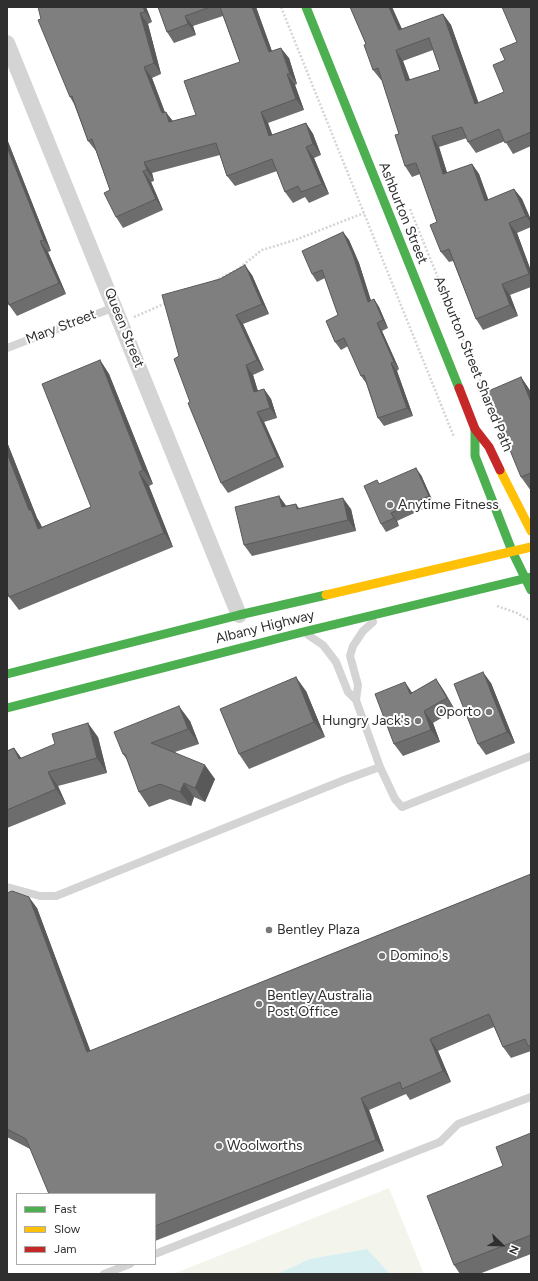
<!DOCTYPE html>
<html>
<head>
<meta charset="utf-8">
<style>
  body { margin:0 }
  #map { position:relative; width:538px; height:1281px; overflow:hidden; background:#fff; font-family:Figtree,sans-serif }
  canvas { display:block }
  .frame { position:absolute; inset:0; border:8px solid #2f2f2f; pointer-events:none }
  .legend { position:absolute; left:16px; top:1193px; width:140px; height:72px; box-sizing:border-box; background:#fff; border:1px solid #acacac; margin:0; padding:5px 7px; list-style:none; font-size:12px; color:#2f2f2f }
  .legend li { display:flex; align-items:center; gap:8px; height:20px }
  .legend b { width:20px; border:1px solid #acacac }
  .north { position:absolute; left:482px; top:1225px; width:40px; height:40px; -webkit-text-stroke:3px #fff; paint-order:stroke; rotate:113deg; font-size:11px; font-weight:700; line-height:16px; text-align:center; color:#2f2f2f }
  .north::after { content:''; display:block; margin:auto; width:14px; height:18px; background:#2f2f2f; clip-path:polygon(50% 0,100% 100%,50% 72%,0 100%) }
</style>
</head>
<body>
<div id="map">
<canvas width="538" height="1281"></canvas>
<div class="frame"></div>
<ul class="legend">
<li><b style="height:5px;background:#4caf50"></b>Fast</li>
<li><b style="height:5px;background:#ffc107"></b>Slow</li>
<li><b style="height:5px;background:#c62828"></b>Jam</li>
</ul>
<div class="north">N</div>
</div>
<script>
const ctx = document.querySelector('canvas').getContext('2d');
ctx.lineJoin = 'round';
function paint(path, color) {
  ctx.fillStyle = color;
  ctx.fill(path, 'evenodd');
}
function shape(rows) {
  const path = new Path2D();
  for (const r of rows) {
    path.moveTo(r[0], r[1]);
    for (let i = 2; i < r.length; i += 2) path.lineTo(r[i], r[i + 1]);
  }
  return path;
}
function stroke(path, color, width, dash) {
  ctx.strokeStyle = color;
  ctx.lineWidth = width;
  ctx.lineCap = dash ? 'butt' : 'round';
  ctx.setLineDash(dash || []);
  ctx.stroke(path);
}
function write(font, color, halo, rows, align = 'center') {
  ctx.font = font + ' Figtree,sans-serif';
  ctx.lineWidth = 4;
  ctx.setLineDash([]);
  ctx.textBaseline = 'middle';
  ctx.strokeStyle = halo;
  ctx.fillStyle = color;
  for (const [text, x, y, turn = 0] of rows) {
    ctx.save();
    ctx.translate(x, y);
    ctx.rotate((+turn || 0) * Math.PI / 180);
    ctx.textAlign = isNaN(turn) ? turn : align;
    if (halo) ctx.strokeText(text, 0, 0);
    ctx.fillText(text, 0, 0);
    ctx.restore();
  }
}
paint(shape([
  [389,1188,424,1274,173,1274]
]), '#f3f5ec');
paint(shape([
  [367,1249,390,1274,277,1274,310,1259]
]), '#d8eff2');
stroke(shape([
  [281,7,454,437],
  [410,209,498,425],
  [215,281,238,269,262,250,295,240,364,213],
  [134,317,166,303],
  [497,606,517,613,531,621]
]), '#d4d4d4', 2.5, [2, 2]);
stroke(shape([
  [7,348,115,307],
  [308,635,323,645,336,662,348,692,356,700,380,767,395,799,402,807,531,756],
  [356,700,358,685,350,656,353,646,363,631,373,622],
  [7,887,40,896,56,896,344,780,380,767],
  [155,1254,440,1142,458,1124,531,1097],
  [104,1274,130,1264]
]), '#d4d4d4', 8);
stroke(shape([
  [7,43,239,615]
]), '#d4d4d4', 16);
stroke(shape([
  [306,7,459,388],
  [475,429,475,456,512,551,531,590],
  [7,674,239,615,326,595],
  [7,708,303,632,531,577]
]), '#4caf50', 9);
stroke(shape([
  [500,470,531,531],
  [326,595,531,547]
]), '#ffc107', 9);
stroke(shape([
  [459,388,475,429,489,447,500,470]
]), '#c62828', 9);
paint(shape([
  [146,7,152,22,148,24,161,74,152,78,165,112,173,121,196,115,240,62,223,16,193,26,196,35,174,43,167,32,158,7,256,7,272,51,289,58,297,84,295,85,304,110,268,123,272,135,306,123,313,134,321,155,314,158,329,194,309,203,305,197,293,203,285,192,277,171,235,186,227,176,220,155,152,173,154,181,151,182,163,210,123,228,116,217,110,190,96,151,88,141,74,104,70,97,41,19],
  [350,7,392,7,402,29,443,14,451,25,478,103,504,92,505,60,517,42,531,7,531,146,513,154,505,141,476,153,468,142,467,138,439,147,447,173,472,164,479,174,488,200,514,189,522,199,531,220,531,227,517,233,531,271,531,287,510,295,518,316,483,330,476,319,453,261,449,262,441,252,437,222,420,174,412,177,405,166,399,134,382,80,381,80,373,70,366,44],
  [433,50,440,70,410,80,403,61],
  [7,139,51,251,48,252,66,294,17,316,9,305,7,299],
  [343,232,349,240,359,263,371,301,374,299,379,307,388,328,382,331,399,369,397,371,413,416,384,426,378,418,366,383,361,376,348,346,341,350,335,342,338,315,325,278,317,282,312,274],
  [252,275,269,314,243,324,264,370,253,375,258,391,264,389,271,399,277,418,264,422,284,467,228,493,221,483,190,402,179,356],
  [100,360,109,374,153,484,149,486,173,547,19,610,9,597,7,591,7,442,37,518,40,523,42,527,91,507],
  [521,377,531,392,531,491,521,477],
  [421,475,434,504,397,521,399,526,386,532,381,524],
  [279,496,286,506,296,504,299,508,351,509,356,531,252,556,244,545],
  [436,679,444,691,455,710,433,723,440,742,403,756,394,744,412,693],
  [491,683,515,743,486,755,478,744],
  [306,691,325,737,249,769,239,754],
  [190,721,199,744,175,752,215,779,205,802,194,797,191,806,170,799,149,807,139,792,128,761,123,754],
  [98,737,107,773,58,786,66,804,7,828,7,751,14,748,21,758],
  [531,874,531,1051,511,1058,503,1047,494,1027,438,1051,451,1082,410,1100,406,1094,369,1110,384,1151,155,1241,155,1194,30,1149,7,1137,7,893,37,908,90,1051],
  [531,1133,531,1254,479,1274,460,1274,454,1265,503,1166]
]), '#6d6d6d');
paint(shape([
  [143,7,146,7,152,22,145,12],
  [252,7,256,7,276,63,269,52],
  [389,7,392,7,407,41,399,30],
  [140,13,148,24,161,74,154,63],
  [443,14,451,25,483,115,475,104],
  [185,16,193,26,196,35,188,24],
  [281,48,289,58,297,84,290,74],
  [396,50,403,61,414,91,406,81],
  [144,67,152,78,169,124,162,113],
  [287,74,295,85,304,110,296,99],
  [166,112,174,123,169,122],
  [261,112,268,123,277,147,269,136],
  [306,123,313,134,321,155,313,144],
  [432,136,439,147,451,185,443,174],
  [7,139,51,251,44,240,7,147],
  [306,147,314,158,329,194,322,184],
  [144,162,152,173,154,181,147,170],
  [472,164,479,174,493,212,485,201],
  [143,171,151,182,163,210,156,199],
  [514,189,522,199,531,220,531,223,526,216],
  [509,223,517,233,531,271,531,277,529,274],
  [343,232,349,240,359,263,374,310,368,302],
  [40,241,48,252,66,294,59,283],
  [245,265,252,275,269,314,262,304],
  [502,284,510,295,518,316,510,305],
  [374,299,379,307,388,328,383,320],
  [236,315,243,324,264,370,257,360],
  [377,323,382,331,399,369,394,362],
  [100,360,109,374,153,484,143,470],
  [391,363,397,371,413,416,407,408],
  [246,365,253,375,261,402,254,392],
  [521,377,531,392,531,402],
  [264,389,271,399,277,418,270,408],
  [257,412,264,422,284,467,277,457],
  [7,442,37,518,40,523,48,542,38,529,29,510,7,453],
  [416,468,421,475,434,504,429,496],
  [139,472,149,486,173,547,164,533],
  [279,496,287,507,282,507],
  [343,498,351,509,356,531,348,520],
  [391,513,397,521,399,526,394,518],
  [483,672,491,683,515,743,507,732],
  [296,677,306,691,325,737,314,722],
  [436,679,444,691,455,710,447,698],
  [405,682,413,694,410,694],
  [179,706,190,721,199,744,188,729],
  [424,711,433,723,440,742,431,730],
  [88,723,98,737,107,773,97,758],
  [14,748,24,762,19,759],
  [205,765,215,779,205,802,195,788],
  [48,772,58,786,66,804,56,789],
  [184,783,194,797,191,806,180,792],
  [29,897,37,908,95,1063,87,1052],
  [430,1039,438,1051,451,1082,443,1071],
  [361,1098,369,1110,384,1151,376,1140]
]), '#595959');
const building = shape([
  [38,7,143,7,145,12,140,13,154,63,144,67,162,113,166,112,169,122,196,115,184,81,240,62,220,7,252,7,269,52,281,48,290,74,287,74,296,99,261,112,269,136,306,123,313,144,306,147,322,184,301,192,298,186,285,192,272,159,227,176,216,143,144,162,147,170,143,171,156,199,116,217,104,193,110,190,92,139,88,141,72,96,70,97,38,20,41,19,38,7],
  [158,7,210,7,185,16,188,24,167,32,158,7],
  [350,7,389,7,399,30,443,14,475,104,504,92,493,65,505,60,500,49,517,42,502,7,531,7,531,132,505,143,499,129,468,142,462,127,432,136,443,174,472,164,485,201,514,189,526,216,509,223,529,274,502,284,510,305,476,319,449,249,441,252,430,225,437,222,416,163,405,166,395,135,399,134,378,68,373,70,364,45,366,44,350,7],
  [429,38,440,70,406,81,396,50,429,38],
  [7,147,44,240,40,241,59,283,9,305,7,299,7,147],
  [343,232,353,255,368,302,374,299,383,320,377,323,394,362,391,363,407,408,378,418,364,375,361,376,344,338,335,342,326,321,338,315,322,270,312,274,302,251,343,232],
  [245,265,262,304,236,315,257,360,246,365,254,392,264,389,270,408,257,412,277,457,221,483,188,403,190,402,174,359,179,356,162,295,220,279,245,265],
  [100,360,143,470,139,472,164,533,9,597,7,591,7,453,29,510,31,510,38,529,91,507,42,384,100,360],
  [521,377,531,402,531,473,521,477,486,392,521,377],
  [416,468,429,496,391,513,394,518,381,524,364,486,377,480,379,484,416,468],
  [279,496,282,507,296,504,297,509,343,498,348,520,244,545,235,507,279,496],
  [483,672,507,732,478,744,454,684,483,672],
  [296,677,314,722,239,754,220,709,296,677],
  [436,679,447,698,424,711,431,730,394,744,375,694,405,682,410,694,436,679],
  [179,706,188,729,151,743,205,765,195,788,184,783,180,792,160,784,139,792,125,754,123,754,114,732,179,706],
  [88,723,97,758,48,772,56,789,7,810,7,751,14,748,19,759,55,744,52,734,88,723],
  [531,874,531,1045,528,1046,525,1039,503,1047,489,1014,430,1039,443,1071,402,1089,400,1082,361,1098,376,1140,155,1226,155,1194,49,1194,26,1139,7,1129,7,893,12,891,29,897,87,1052,531,874],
  [531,1133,531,1235,454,1265,427,1196,503,1166,496,1147,531,1133]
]);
paint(building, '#7f7f7f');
stroke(building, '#595959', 1);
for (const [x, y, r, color] of [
  [390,505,4,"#787878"],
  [489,712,4,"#787878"],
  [418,721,4,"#787878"],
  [269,930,4,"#787878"],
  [382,956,4,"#787878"],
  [259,1004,4,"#787878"],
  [219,1146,4,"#787878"]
]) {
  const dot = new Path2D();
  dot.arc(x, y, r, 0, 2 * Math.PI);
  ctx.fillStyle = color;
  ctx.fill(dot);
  stroke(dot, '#fff', 1.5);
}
write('14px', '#2f2f2f', '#fff', [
  ["Ashburton Street",403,213,68],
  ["Mary Street",61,327,-21],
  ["Queen Street",124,328,68],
  ["Ashburton Street Shared Path",473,364,68],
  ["Albany Highway",265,627,-14]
]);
write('14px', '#2f2f2f', '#fff', [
  ["Anytime Fitness",398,505],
  ["Oporto",481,712,"right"],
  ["Hungry Jack's",410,721,"right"],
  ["Bentley Plaza",277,930],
  ["Domino's",390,956],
  ["Bentley Australia",267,996],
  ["Post Office",267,1012],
  ["Woolworths",227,1146]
], 'left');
</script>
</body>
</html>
